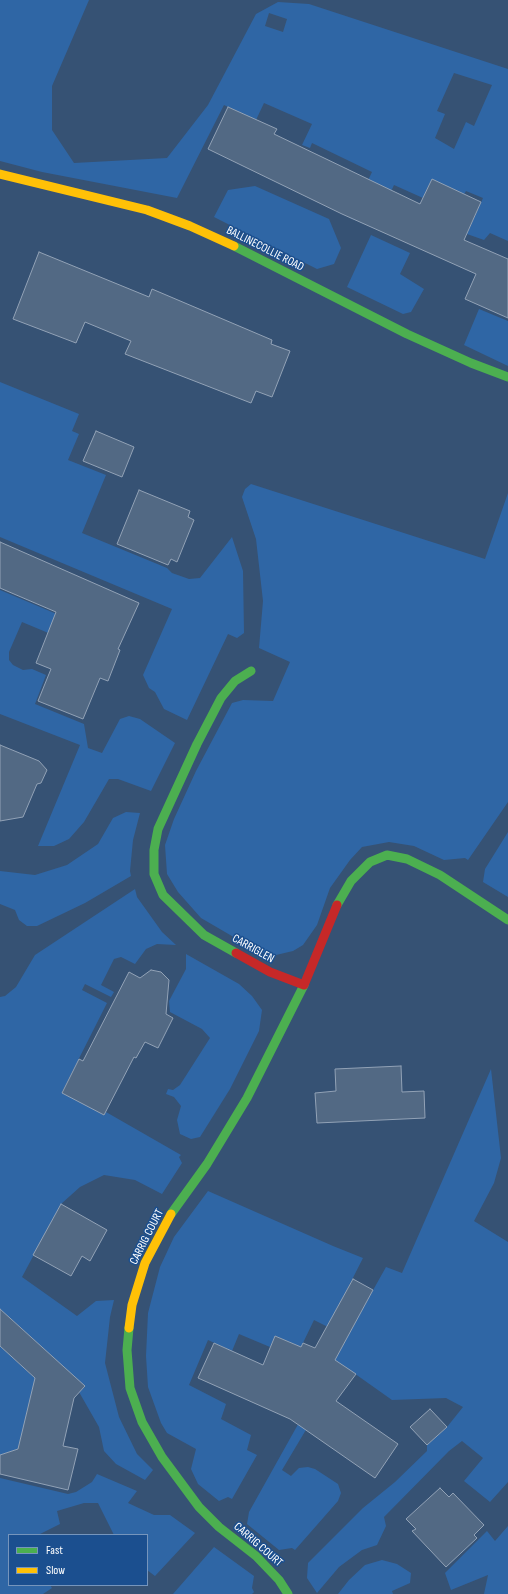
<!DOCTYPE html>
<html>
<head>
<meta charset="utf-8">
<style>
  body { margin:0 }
  #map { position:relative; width:508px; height:1594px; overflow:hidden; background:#365274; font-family:"Sofia Sans Condensed",sans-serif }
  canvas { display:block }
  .legend { position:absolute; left:8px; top:1534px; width:140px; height:52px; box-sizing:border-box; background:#1b4f8f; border:1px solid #7695bc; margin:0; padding:5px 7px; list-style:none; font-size:12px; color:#fff }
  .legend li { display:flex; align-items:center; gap:8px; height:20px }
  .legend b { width:20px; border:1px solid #7695bc }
</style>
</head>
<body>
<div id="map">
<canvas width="508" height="1594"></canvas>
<ul class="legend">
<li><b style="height:5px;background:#4caf50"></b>Fast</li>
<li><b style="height:5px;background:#ffc107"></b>Slow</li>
</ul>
</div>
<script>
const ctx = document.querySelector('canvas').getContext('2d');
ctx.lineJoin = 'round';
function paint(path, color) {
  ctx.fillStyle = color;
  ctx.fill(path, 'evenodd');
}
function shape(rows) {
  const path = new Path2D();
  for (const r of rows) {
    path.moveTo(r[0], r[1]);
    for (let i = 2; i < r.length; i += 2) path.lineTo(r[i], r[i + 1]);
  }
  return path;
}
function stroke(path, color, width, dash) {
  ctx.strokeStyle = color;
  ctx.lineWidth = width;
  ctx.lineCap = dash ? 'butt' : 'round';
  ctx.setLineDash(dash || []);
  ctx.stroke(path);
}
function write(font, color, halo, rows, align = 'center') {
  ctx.font = font + ' "Sofia Sans Condensed",sans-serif';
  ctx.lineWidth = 3;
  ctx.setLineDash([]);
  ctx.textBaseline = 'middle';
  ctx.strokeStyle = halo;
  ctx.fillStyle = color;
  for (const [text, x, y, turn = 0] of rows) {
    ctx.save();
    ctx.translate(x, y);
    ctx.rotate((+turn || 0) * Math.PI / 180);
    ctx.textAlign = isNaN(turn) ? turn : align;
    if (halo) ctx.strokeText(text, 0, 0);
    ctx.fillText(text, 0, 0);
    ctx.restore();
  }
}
paint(shape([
  [0,0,89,0,52,86,52,130,74,163,167,158,208,105,256,14,278,2,309,4,508,69,508,241,490,233,484,240,467,234,483,198,466,191,463,196,432,179,423,198,394,185,374,228,350,218,372,172,312,143,310,148,302,145,312,124,264,103,256,120,224,105,177,198,42,172,0,161],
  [269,13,287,19,283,32,265,26],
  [454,73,492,85,474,126,466,122,454,149,435,138,445,114,437,111],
  [255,186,329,219,341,248,334,264,317,269,214,217,228,190],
  [371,235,410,253,400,274,424,289,411,312,403,314,347,287],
  [479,309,508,321,508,366,464,345],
  [0,382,79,414,72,431,79,434,68,460,106,475,82,533,167,568,172,573,189,579,200,578,232,537,243,571,244,633,237,638,228,634,187,720,164,709,155,692,149,688,143,675,172,609,0,537],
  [251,484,485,559,508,493,508,802,468,860,465,858,444,860,414,846,389,842,362,847,350,860,330,888,317,925,303,945,293,951,276,955,261,953,201,918,178,892,167,874,165,845,174,819,196,771,232,703,243,700,273,701,290,662,259,648,263,601,256,539,242,497,245,489],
  [0,590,66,618,58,637,22,622,9,652,9,660,13,665,23,670,32,669,46,675,35,704,84,724,88,748,102,753,120,719,129,716,140,719,175,743,151,791,118,779,109,779,84,822,69,839,54,846,38,846,80,745,0,714],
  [126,812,140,813,133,840,130,871,131,876,85,903,37,926,27,926,19,920,15,910,0,904,0,871,35,875,67,865,98,844,113,818],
  [508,832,508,897,483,882,485,869],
  [135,889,137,897,162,932,176,945,157,944,146,949,135,964,121,957,114,959,101,985,114,992,111,997,85,984,82,990,107,1003,62,1092,104,1115,106,1112,181,1155,179,1157,182,1163,162,1194,135,1180,104,1175,80,1187,61,1204,22,1277,77,1316,96,1301,114,1300,110,1317,105,1363,119,1417,137,1454,153,1470,145,1480,116,1464,104,1451,99,1427,79,1392,85,1387,9,1317,0,1326,0,997,5,996,16,987,35,955],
  [186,954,239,984,252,996,262,1010,259,1031,230,1089,200,1137,191,1139,180,1134,177,1120,181,1106,174,1097,166,1094,168,1089,173,1090,180,1085,210,1038,202,1029,170,1012,169,1001,186,969],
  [491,1069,501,1158,494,1183,474,1221,508,1242,508,1482,490,1502,464,1481,483,1458,462,1441,449,1451,384,1517,386,1526,377,1545,362,1550,339,1567,317,1593,307,1578,308,1563,363,1508,395,1482,427,1451,427,1445,447,1427,463,1407,446,1398,392,1400,344,1366,282,1470,291,1476,299,1468,308,1467,315,1469,338,1484,341,1493,338,1501,295,1550,292,1548,279,1550,247,1524,249,1512,386,1267,402,1273],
  [208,1191,333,1246,363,1258,328,1327,314,1320,301,1347,275,1336,270,1347,239,1334,232,1351,208,1340,189,1385,226,1404,221,1419,251,1435,247,1450,257,1455,232,1499,228,1497,219,1501,198,1484,191,1469,196,1449,167,1433,161,1423,148,1387,146,1356,148,1313,160,1267,174,1237],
  [0,1346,40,1383,16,1458,0,1455],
  [97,1474,137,1491,128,1503,154,1515,170,1515,195,1533,155,1576,147,1570,147,1535,114,1535,98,1503,84,1503,57,1511,60,1524,40,1534,9,1535,9,1585,50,1585,52,1588,43,1594,0,1594,0,1478,68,1494,76,1492,92,1482],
  [508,1526,508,1594,484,1594,488,1575,451,1590,445,1573,487,1531,495,1541],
  [214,1547,254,1576,252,1588,254,1592,252,1594,173,1594],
  [382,1560,397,1564,411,1573,410,1583,392,1591,393,1594,338,1594,349,1580,365,1565]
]), '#2f66a5');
const building = shape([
  [228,107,277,129,274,134,420,204,432,179,481,202,464,240,508,259,508,318,465,299,476,274,342,214,208,149,228,107],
  [39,252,149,297,152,289,272,340,271,344,290,351,272,397,256,391,251,403,125,354,131,341,85,322,76,343,13,319,39,252],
  [96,431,134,447,122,477,83,461,96,431],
  [139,490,190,511,188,517,194,520,177,562,171,559,168,565,117,544,139,490],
  [0,542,139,603,118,649,120,650,108,681,100,678,83,719,38,701,51,669,36,663,56,612,0,588,0,542],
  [0,745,39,761,47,770,41,783,37,784,23,817,0,821,0,745],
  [151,970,161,972,169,980,166,1014,173,1018,158,1048,145,1042,136,1058,134,1057,104,1115,62,1093,79,1059,83,1061,129,972,140,978,151,970],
  [401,1066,402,1092,424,1091,425,1118,317,1123,315,1093,336,1091,335,1069,401,1066],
  [61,1204,107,1230,90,1261,82,1256,71,1276,33,1255,61,1204],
  [353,1279,373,1290,335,1360,356,1374,336,1401,398,1444,375,1478,290,1419,198,1378,214,1343,263,1365,275,1336,301,1347,303,1343,315,1348,353,1279],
  [0,1309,85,1386,74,1398,63,1446,78,1449,68,1490,0,1474,0,1455,18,1449,35,1378,0,1346,0,1309],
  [430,1409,447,1427,427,1445,410,1427,430,1409],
  [440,1488,449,1497,453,1493,484,1525,474,1535,477,1538,446,1567,412,1531,416,1529,406,1519,440,1488]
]);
paint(building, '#526984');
stroke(building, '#92a2b6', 1);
stroke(shape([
  [234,246,407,334,471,363,508,377],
  [337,905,351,881,370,862,387,855,407,859,440,875,508,920],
  [236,953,204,935,163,895,154,874,154,850,158,829,197,744,221,698,235,681,251,671],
  [171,1214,207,1164,247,1098,304,985],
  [129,1328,127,1350,130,1388,142,1422,162,1457,199,1507,219,1527,256,1556,279,1580,288,1594]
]), '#4caf50', 9);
stroke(shape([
  [0,174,147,210,190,226,234,246],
  [129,1328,132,1305,145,1263,171,1214]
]), '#ffc107', 9);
stroke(shape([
  [236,953,270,972,304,985,337,905]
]), '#c62828', 9);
write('12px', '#fff', '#1b4f8f', [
  ["BALLINECOLLIE ROAD",265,249,27],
  ["CARRIGLEN",253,949,29],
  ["CARRIG COURT",147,1237,-63],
  ["CARRIG COURT",258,1545,41]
]);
</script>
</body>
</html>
